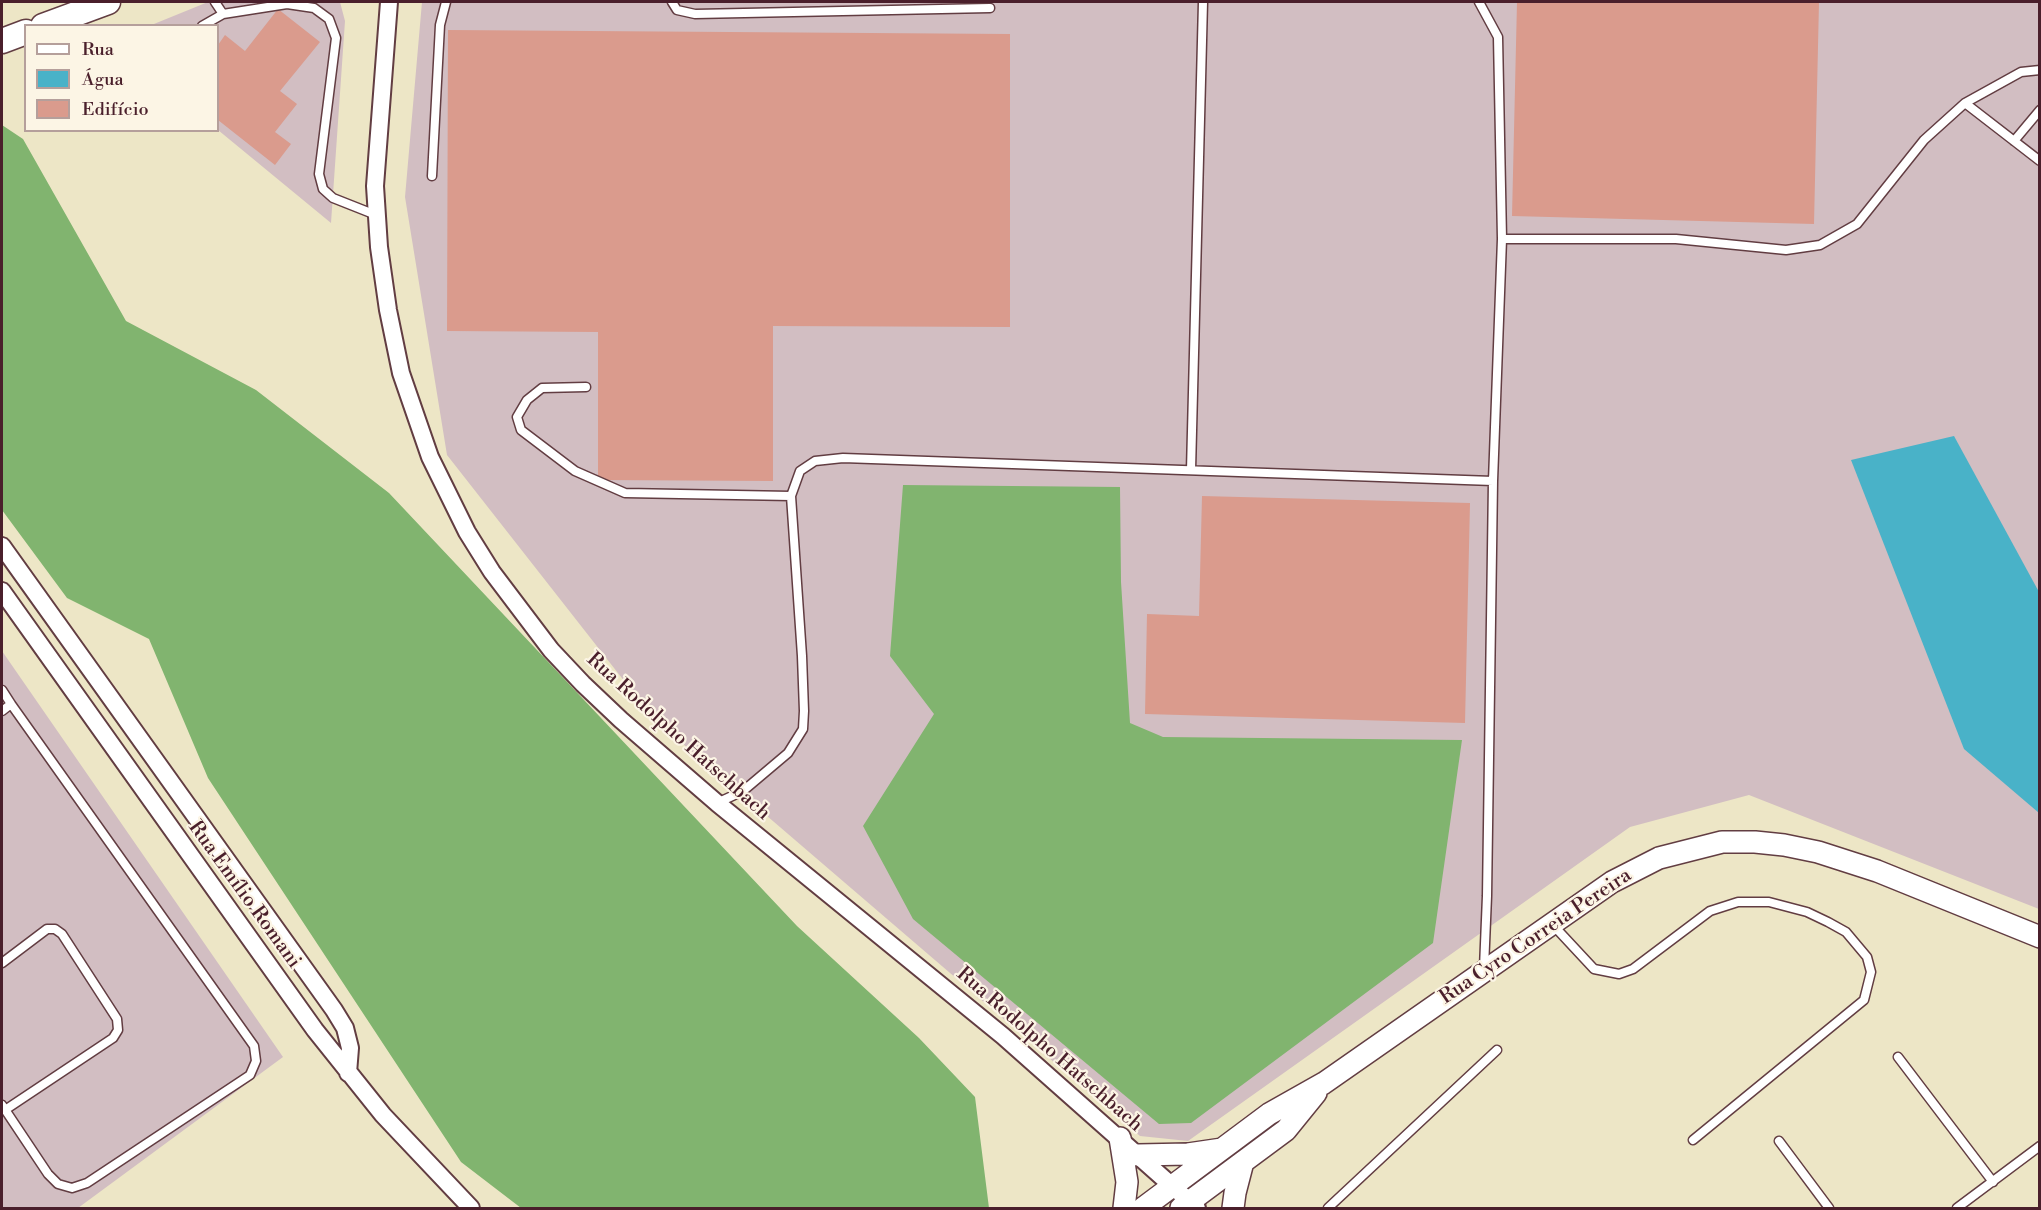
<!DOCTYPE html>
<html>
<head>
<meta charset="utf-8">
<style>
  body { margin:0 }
  #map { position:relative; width:2041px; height:1210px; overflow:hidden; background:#ede6c6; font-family:"Libre Bodoni",serif }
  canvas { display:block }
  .frame { position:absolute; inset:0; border:3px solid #4a1f2b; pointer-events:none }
  .legend { position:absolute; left:24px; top:24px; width:195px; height:108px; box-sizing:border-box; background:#fcf5e5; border:2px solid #b59f9b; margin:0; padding:8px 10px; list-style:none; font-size:18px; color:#4a1f2b }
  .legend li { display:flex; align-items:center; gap:12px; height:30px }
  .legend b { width:30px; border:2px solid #b59f9b }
</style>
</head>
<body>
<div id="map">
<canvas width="2041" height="1210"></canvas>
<div class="frame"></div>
<ul class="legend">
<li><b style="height:8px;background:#fff"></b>Rua</li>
<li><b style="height:16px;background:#49b2c8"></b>Água</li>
<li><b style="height:16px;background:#da9b8d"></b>Edifício</li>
</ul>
</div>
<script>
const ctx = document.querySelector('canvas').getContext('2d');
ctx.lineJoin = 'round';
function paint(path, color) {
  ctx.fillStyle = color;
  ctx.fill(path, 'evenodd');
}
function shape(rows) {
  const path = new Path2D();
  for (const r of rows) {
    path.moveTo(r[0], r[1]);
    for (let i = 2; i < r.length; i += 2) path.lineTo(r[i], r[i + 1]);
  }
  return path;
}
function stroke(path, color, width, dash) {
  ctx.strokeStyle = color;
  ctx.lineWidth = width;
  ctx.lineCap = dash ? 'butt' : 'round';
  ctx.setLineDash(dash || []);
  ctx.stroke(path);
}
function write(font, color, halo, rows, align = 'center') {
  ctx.font = font + ' "Libre Bodoni",serif';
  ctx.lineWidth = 4.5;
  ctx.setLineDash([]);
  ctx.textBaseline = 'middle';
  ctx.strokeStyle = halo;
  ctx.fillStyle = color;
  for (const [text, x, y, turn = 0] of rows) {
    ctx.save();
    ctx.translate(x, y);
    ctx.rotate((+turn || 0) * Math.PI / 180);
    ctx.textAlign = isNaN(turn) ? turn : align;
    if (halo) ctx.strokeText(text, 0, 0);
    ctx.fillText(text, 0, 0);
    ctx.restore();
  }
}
paint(shape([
  [208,2,340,2,345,21,331,223,218,130,218,26,149,26],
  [422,2,2039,2,2039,909,1749,795,1630,827,1188,1141,1140,1136,654,719,447,455,405,197],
  [2,651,283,1057,78,1208,2,1208]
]), '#d2bec2');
paint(shape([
  [2,125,23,139,126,321,256,390,389,493,797,926,919,1038,975,1097,989,1208,521,1208,461,1162,208,778,149,639,67,598,2,510],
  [903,485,1120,487,1121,582,1130,723,1163,737,1462,740,1433,943,1191,1123,1159,1124,913,919,863,826,934,714,890,656]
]), '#81b46f');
paint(shape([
  [1954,436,2039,592,2039,813,1964,749,1851,460]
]), '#49b2c8');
paint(shape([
  [1517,2,1819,2,1814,224,1512,216],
  [278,9,320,42,280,91,297,104,275,132,291,144,275,165,218,120,218,45,225,35,245,51],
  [448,30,1010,34,1010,327,773,326,773,481,598,480,598,332,447,331],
  [1202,496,1470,503,1465,723,1145,714,1147,614,1199,616]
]), '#da9b8d');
const service = shape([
  [215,2,223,14],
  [672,2,677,10,695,14,990,8],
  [1479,2,1498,37,1502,239,1493,481,1487,896,1484,968],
  [202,26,223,14,287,4,314,8,329,19,336,38,319,174,323,189,333,198,376,215],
  [1965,103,2040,161],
  [2014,141,2040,110],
  [432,176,440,25,446,2],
  [1502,239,1676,239,1786,250,1820,245,1857,224,1924,140,1965,103,2021,72,2040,70],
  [586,387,542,388,527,400,517,417,521,430,575,471,625,493,791,496],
  [1191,470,1203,2],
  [2,690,11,704,2,711],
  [717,803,743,791,788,753,803,729,804,711,802,656,791,496,800,471,815,461,843,458,1493,481],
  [1553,925,1594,969,1619,974,1633,969,1710,911,1738,902,1769,902,1807,912,1828,922,1846,932,1867,957,1871,972,1864,1000,1693,1140],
  [2,963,47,929,55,929,62,934,117,1019,118,1030,113,1038,5,1110],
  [1898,1057,1993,1182],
  [2,1105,48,1174,58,1184,72,1188,87,1183,250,1075,256,1061,254,1046,11,704],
  [1779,1141,1829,1208],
  [1328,1208,1497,1050],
  [1957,1208,2040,1146]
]);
const minor = shape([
  [389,2,375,186,379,247,388,310,401,373,430,457,467,532,492,572,551,650,583,684,621,720,717,803,1003,1036,1197,1208],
  [2,546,334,1010,345,1028,350,1048,348,1073],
  [2,591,315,1030,383,1115,471,1208]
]);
const tertiary = shape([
  [1120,1138,1127,1182,1124,1208],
  [1138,1155,1188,1154,1222,1149],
  [1143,1208,1269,1114,1324,1083,1612,882,1659,858,1722,842,1755,842,1784,845,1818,852,1877,871,2040,937],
  [1181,1208,1286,1130,1316,1093],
  [1233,1208,1235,1193,1243,1162]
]);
const secondary = shape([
  [43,26,108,2],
  [2,41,26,32]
]);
stroke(service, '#623d42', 11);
stroke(minor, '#623d42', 20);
stroke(tertiary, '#623d42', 24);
stroke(secondary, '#623d42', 27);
stroke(service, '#fff', 8);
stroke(minor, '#fff', 16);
stroke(tertiary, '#fff', 21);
stroke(secondary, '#fff', 24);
write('20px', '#4a1f2b', '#fcf5e5', [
  ["Rua Rodolpho Hatschbach",678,737,42],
  ["Rua Emílio Romani",244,895,54],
  ["Rua Cyro Correia Pereira",1536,937,-34],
  ["Rua Rodolpho Hatschbach",1049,1050,41]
]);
</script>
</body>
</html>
